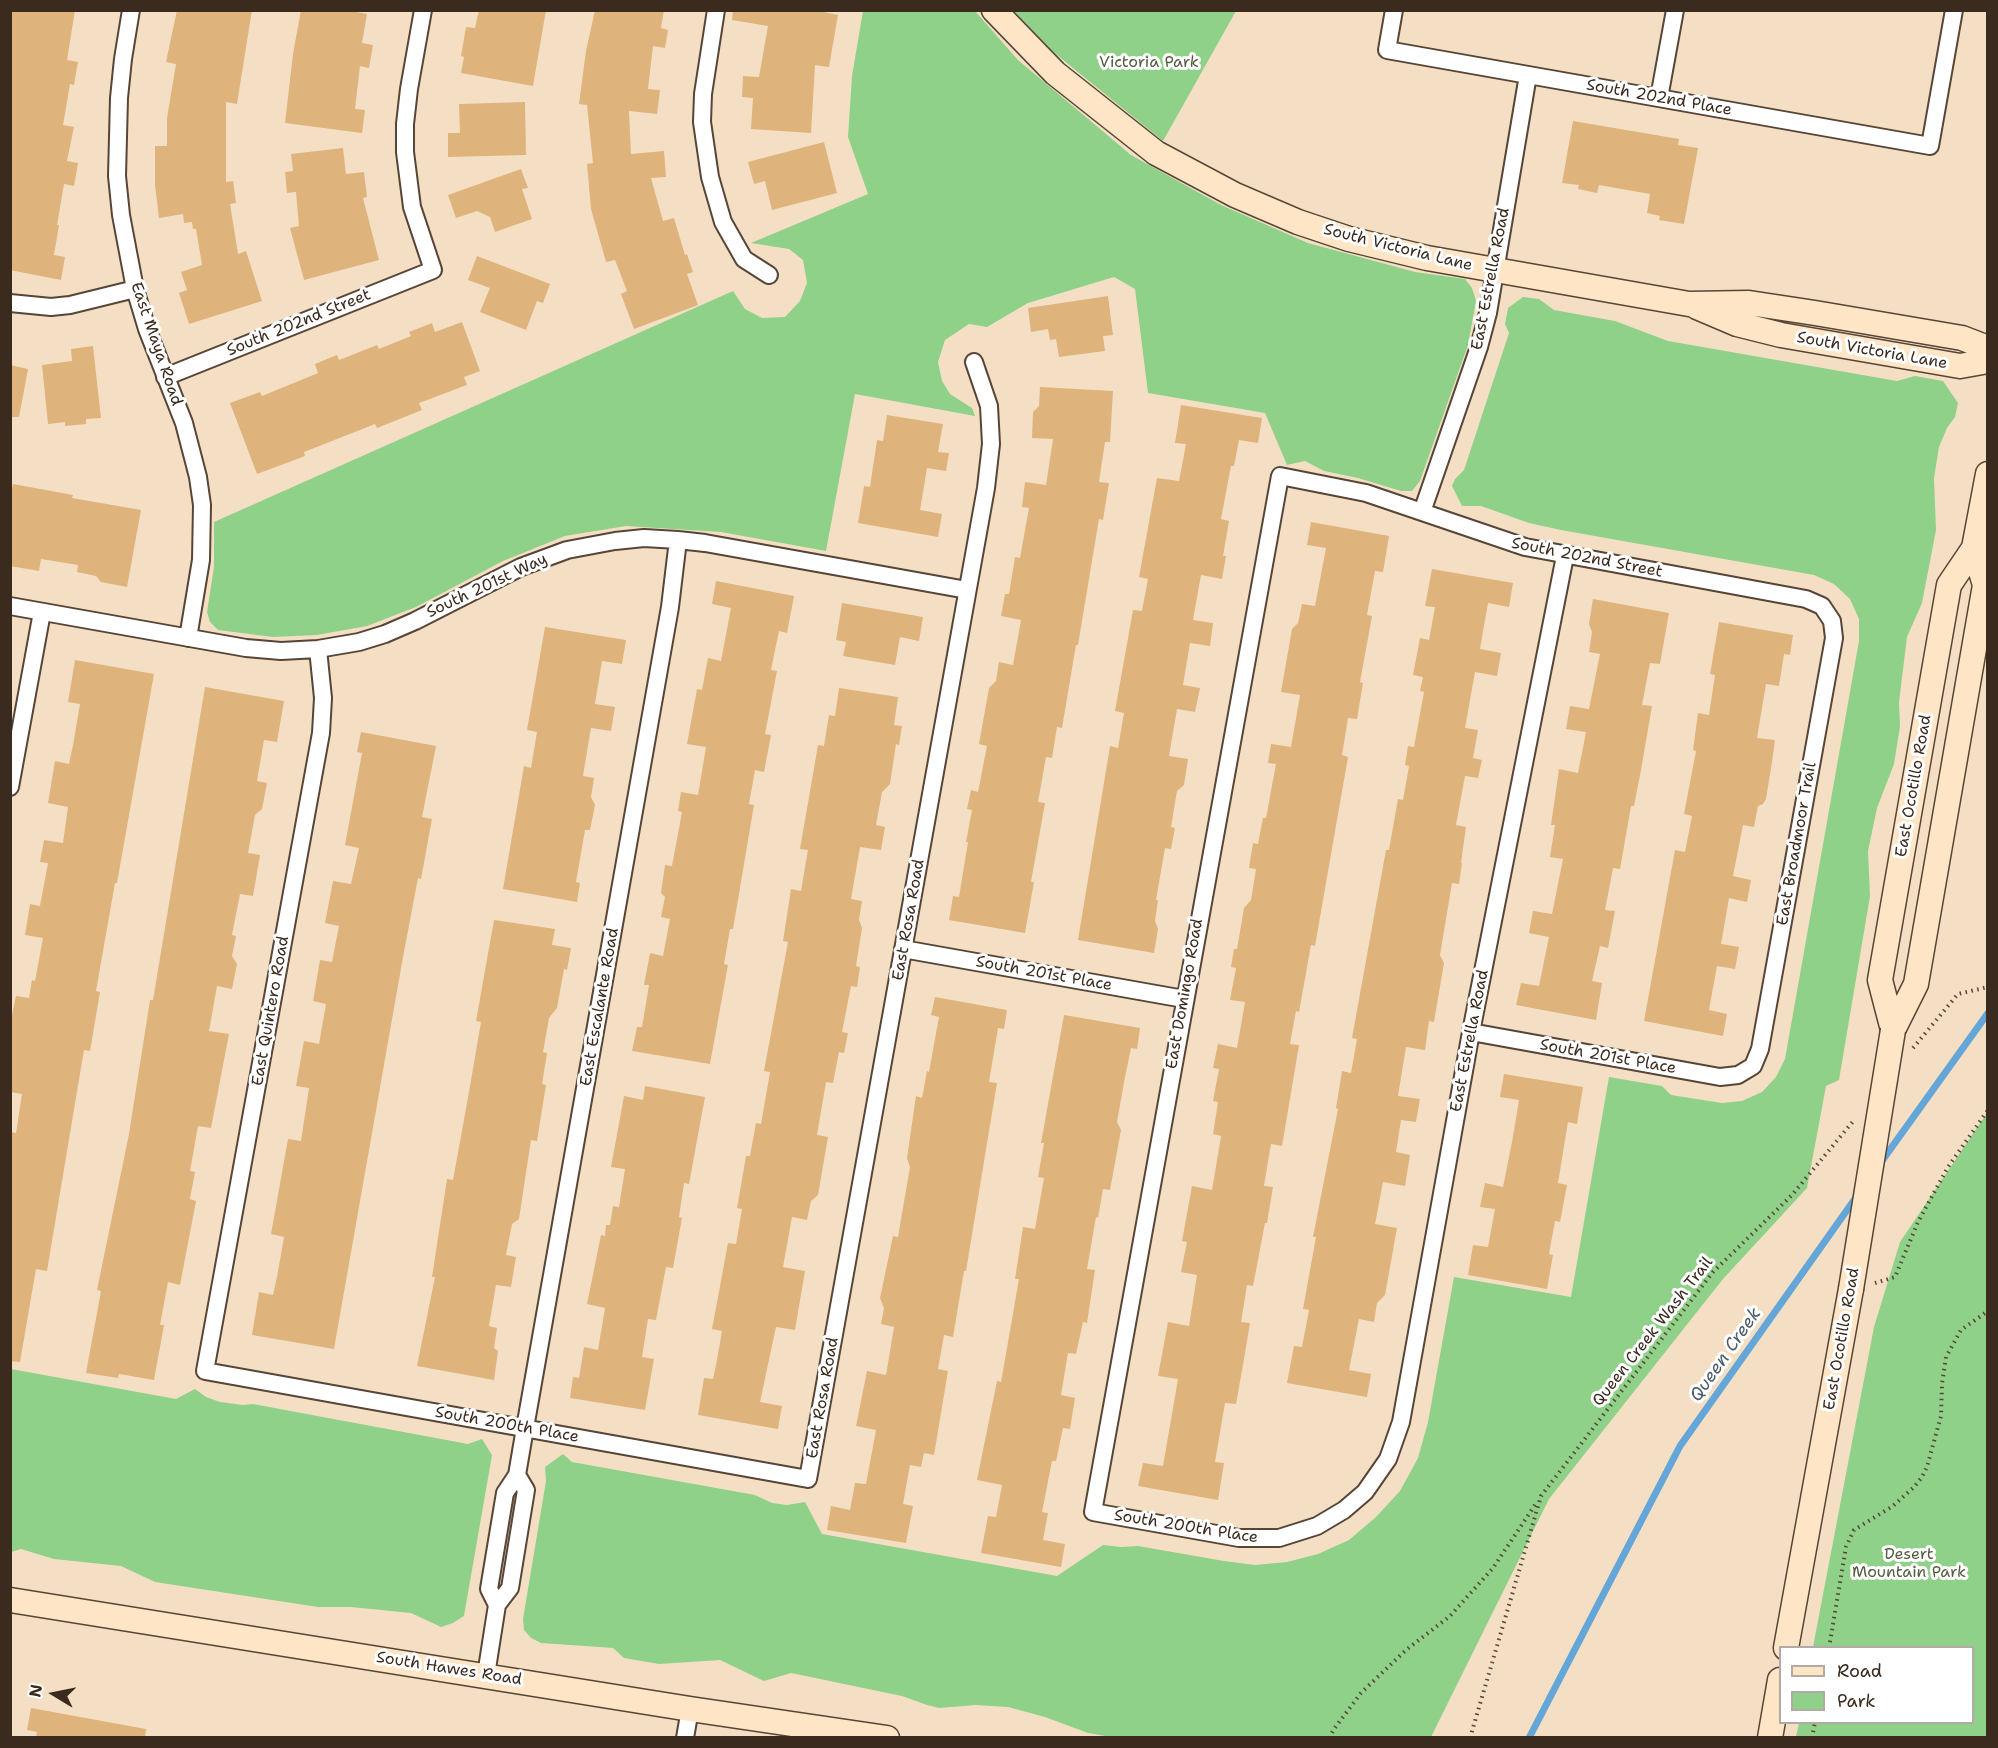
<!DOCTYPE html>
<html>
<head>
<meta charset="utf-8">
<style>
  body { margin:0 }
  #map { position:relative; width:1998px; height:1748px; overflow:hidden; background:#f5dfc4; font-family:"Shantell Sans",sans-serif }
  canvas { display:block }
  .frame { position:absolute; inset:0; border:12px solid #3b2a1e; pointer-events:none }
  .legend { position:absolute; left:1779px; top:1646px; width:195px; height:78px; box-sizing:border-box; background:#fff; border:2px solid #b1aaa5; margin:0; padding:8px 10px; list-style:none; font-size:18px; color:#3b2a1e }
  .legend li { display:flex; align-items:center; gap:12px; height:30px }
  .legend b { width:30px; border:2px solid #b1aaa5 }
  .north { position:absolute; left:24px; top:1664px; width:60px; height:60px; -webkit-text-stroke:4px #fff; paint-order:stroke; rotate:280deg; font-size:16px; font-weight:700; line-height:24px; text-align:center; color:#3b2a1e }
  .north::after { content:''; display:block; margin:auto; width:21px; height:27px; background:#3b2a1e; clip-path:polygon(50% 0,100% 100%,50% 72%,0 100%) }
</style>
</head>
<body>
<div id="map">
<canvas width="1998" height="1748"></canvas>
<div class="frame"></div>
<ul class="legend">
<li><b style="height:8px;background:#fde5c5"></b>Road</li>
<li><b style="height:16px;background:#8fd189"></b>Park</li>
</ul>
<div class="north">N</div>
</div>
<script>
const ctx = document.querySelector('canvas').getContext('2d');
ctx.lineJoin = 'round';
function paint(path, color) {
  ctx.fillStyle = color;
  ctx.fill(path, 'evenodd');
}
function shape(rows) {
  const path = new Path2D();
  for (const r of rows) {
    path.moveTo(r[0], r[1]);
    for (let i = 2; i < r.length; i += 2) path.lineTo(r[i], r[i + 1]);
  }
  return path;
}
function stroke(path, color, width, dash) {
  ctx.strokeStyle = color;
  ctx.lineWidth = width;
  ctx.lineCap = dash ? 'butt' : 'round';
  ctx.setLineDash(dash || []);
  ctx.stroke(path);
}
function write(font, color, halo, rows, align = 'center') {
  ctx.font = font + ' "Shantell Sans",sans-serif';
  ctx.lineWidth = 6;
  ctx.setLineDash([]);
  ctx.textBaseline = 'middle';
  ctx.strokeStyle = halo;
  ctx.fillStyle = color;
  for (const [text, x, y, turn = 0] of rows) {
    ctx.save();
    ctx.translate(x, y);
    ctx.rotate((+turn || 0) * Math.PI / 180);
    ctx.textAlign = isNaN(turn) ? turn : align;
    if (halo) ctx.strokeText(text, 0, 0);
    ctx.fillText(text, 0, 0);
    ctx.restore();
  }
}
paint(shape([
  [863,11,975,11,1018,60,1131,155,1221,205,1308,243,1415,272,1465,279,1472,288,1476,301,1468,345,1420,481,1412,491,1401,491,1358,478,1324,471,1305,461,1287,465,1265,413,1148,393,1135,289,1114,277,1028,303,987,327,969,324,945,340,938,362,942,381,950,394,972,408,975,416,855,394,826,551,721,532,626,526,565,536,503,561,416,607,367,626,317,635,273,637,218,630,210,622,207,612,214,567,214,522,733,291,745,309,762,318,785,317,800,301,807,283,803,260,789,249,751,243,868,194,848,137,852,76],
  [1014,11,1236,11,1163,141,1052,51],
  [1523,297,1539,299,1554,310,1615,321,1668,341,1897,381,1915,376,1943,381,1958,403,1955,417,1947,428,1939,447,1934,478,1936,530,1922,603,1907,637,1899,702,1900,726,1894,764,1877,808,1868,851,1870,896,1839,1080,1826,1086,1807,1188,1723,1279,1549,1499,1431,1737,1111,1737,1088,1733,1045,1717,1008,1707,976,1705,939,1708,927,1705,902,1696,791,1673,764,1681,720,1660,659,1664,624,1658,613,1648,541,1643,531,1638,524,1630,523,1619,546,1481,545,1467,563,1454,572,1462,755,1495,772,1503,787,1505,805,1502,822,1534,1057,1576,1103,1545,1121,1547,1138,1546,1224,1561,1255,1565,1287,1562,1318,1554,1349,1540,1376,1517,1400,1491,1418,1458,1428,1422,1454,1277,1571,1297,1609,1077,1662,1086,1671,1095,1722,1103,1742,1101,1762,1092,1776,1077,1785,1059,1859,641,1859,619,1850,599,1834,584,1814,575,1561,530,1529,523,1481,506,1462,506,1452,486,1455,479,1464,470,1509,333,1505,324,1508,308],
  [1987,1113,1987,1737,1796,1737,1799,1723,1972,1722,1972,1648,1813,1647,1874,1327,1900,1242],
  [11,1369,176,1399,195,1389,206,1397,220,1402,243,1405,253,1404,468,1444,482,1439,492,1455,464,1616,453,1623,441,1627,411,1613,351,1607,318,1607,155,1582,121,1566,54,1559,21,1549,11,1552]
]), '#8fd189');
stroke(shape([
  [1879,1165,1988,1013],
  [1529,1738,1680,1446,1857,1196]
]), '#64a6d8', 7);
paint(shape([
  [10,10,75,10,67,60,78,62,74,85,70,84,63,125,74,127,67,161,78,163,74,186,64,184,57,225,59,225,54,255,65,257,61,280,10,270],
  [177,10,252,10,237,104,226,102,226,182,233,181,236,203,230,204,238,254,246,251,262,301,189,324,179,293,187,290,181,272,202,265,196,229,193,229,192,222,184,223,183,214,159,218,155,185,155,146,167,146,167,118,176,64,166,62],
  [301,10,346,10,367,14,362,43,373,45,369,68,360,66,355,109,365,110,362,133,285,123,293,54],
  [479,10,546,10,533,86,461,73,464,57,461,56,466,27,475,28],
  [595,10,664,10,661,28,668,30,665,48,653,46,648,89,660,90,657,114,629,111,631,154,664,151,666,177,651,178,663,221,674,218,685,255,687,254,693,272,687,274,698,305,634,329,621,294,627,291,615,260,606,262,591,209,587,164,593,163,587,105,579,104,586,51],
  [733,10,814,10,838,15,829,67,815,65,811,133,751,129,753,98,742,97,743,76,759,77,768,26,732,20],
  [525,102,526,155,448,157,448,133,460,133,459,104],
  [1573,121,1679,139,1678,145,1698,148,1684,224,1659,220,1660,216,1647,213,1650,194,1599,185,1597,193,1578,189,1579,185,1562,183],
  [824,142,837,193,772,210,765,181,754,184,748,162],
  [343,148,346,174,364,172,367,197,363,198,379,260,304,280,290,228,299,226,296,192,287,193,285,172,293,171,291,154],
  [521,169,528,188,522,189,532,219,495,232,490,217,477,211,456,218,448,195],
  [477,256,550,284,543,303,537,301,526,330,480,312,490,288,468,280],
  [1108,296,1113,335,1103,336,1105,351,1059,357,1056,339,1050,340,1048,329,1031,332,1028,308],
  [462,322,480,371,464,377,467,385,419,403,422,410,377,428,375,424,304,452,305,456,257,474,230,403,260,392,262,396,318,373,315,364,337,355,339,360,377,345,379,349,411,336,409,332,432,323,435,332],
  [93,346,101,418,86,419,86,424,65,426,65,422,48,424,42,365,72,361,71,349],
  [10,365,28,369,19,417,10,417],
  [1040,387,1113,391,1110,442,1105,442,1099,482,1109,483,1103,520,1099,519,1078,645,1076,645,1062,728,1057,727,1052,758,1046,757,1038,802,1045,803,1031,882,1034,882,1025,933,949,920,953,896,959,897,968,842,966,842,972,810,967,809,971,790,978,792,987,746,979,744,989,688,996,681,999,662,1013,665,1021,620,1001,616,1005,594,1009,594,1015,557,1020,558,1029,508,1022,507,1025,482,1046,485,1053,439,1032,438,1033,412,1039,406],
  [1181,405,1262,418,1258,443,1239,440,1234,466,1231,466,1221,519,1229,521,1223,556,1226,556,1222,579,1201,575,1193,620,1213,623,1210,646,1190,643,1183,685,1200,688,1195,712,1177,709,1169,756,1188,759,1184,785,1177,791,1171,827,1175,828,1171,849,1165,848,1156,900,1158,900,1155,921,1158,929,1154,953,1078,940,1110,746,1118,748,1124,713,1115,711,1133,610,1142,611,1148,579,1139,577,1157,478,1179,481,1186,444,1175,443],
  [887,415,943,424,938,452,949,453,946,471,927,468,920,510,942,514,938,537,858,523,864,486,870,487,877,440,883,441],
  [13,484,73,495,72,498,141,510,127,587,101,582,96,576,77,572,78,565,41,559,39,571,10,566,10,496],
  [1311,522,1389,536,1383,572,1375,571,1367,615,1372,616,1360,682,1363,683,1357,719,1348,718,1342,755,1348,757,1315,946,1311,945,1299,1012,1296,1011,1290,1044,1299,1045,1282,1146,1271,1144,1264,1186,1273,1187,1267,1223,1265,1223,1253,1286,1247,1285,1241,1322,1250,1323,1244,1359,1236,1404,1225,1403,1215,1462,1224,1463,1218,1500,1138,1486,1143,1463,1163,1466,1178,1379,1158,1376,1168,1322,1189,1326,1197,1275,1181,1272,1187,1242,1182,1241,1192,1186,1212,1190,1221,1136,1213,1134,1218,1102,1213,1101,1219,1069,1213,1068,1218,1044,1237,1048,1245,1002,1230,1000,1236,968,1231,967,1234,949,1237,949,1244,908,1251,900,1256,869,1249,868,1253,843,1258,844,1263,818,1266,818,1276,764,1268,763,1271,744,1291,747,1300,695,1281,692,1292,629,1298,623,1302,604,1315,606,1326,548,1307,545],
  [1432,569,1513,583,1509,607,1488,603,1480,649,1501,653,1497,676,1475,672,1465,728,1478,730,1473,758,1482,760,1478,778,1465,776,1456,825,1466,827,1461,863,1462,863,1459,884,1452,883,1440,955,1444,963,1434,1022,1429,1021,1425,1050,1406,1047,1398,1096,1420,1099,1416,1122,1401,1120,1396,1152,1410,1155,1405,1186,1383,1182,1375,1224,1397,1228,1385,1295,1377,1303,1374,1322,1359,1319,1349,1370,1371,1374,1367,1397,1287,1383,1294,1346,1302,1347,1309,1310,1303,1309,1316,1237,1313,1237,1338,1109,1336,1108,1342,1071,1351,1073,1357,1039,1352,1038,1386,850,1389,850,1398,799,1403,800,1409,766,1405,765,1408,746,1414,747,1424,692,1420,691,1423,677,1413,675,1420,638,1429,640,1435,607,1425,606],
  [716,581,794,596,787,633,779,631,771,670,777,671,765,734,771,735,764,772,755,770,749,804,754,805,733,929,730,929,724,964,728,965,710,1064,632,1051,637,1027,642,1027,649,985,644,985,650,953,663,956,670,919,661,917,665,897,661,893,665,865,672,866,682,812,678,811,681,792,698,795,706,747,687,744,697,689,702,690,708,658,721,661,731,608,712,604],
  [1593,599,1669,613,1660,664,1650,663,1642,705,1652,706,1641,770,1634,806,1631,806,1620,869,1613,868,1605,910,1615,911,1608,948,1600,946,1592,981,1602,983,1596,1020,1516,1005,1521,983,1539,986,1549,937,1529,933,1533,911,1552,914,1563,859,1550,857,1555,825,1551,825,1559,769,1578,773,1586,732,1566,729,1570,706,1589,709,1600,654,1589,652,1592,632,1589,624],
  [842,603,923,617,919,641,900,637,895,665,843,656,846,642,836,640],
  [1719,622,1793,635,1790,655,1784,654,1779,686,1766,684,1757,738,1775,740,1772,762,1766,799,1763,804,1758,806,1754,827,1743,825,1733,876,1751,880,1747,902,1729,898,1721,944,1739,947,1735,969,1717,966,1709,1010,1727,1014,1723,1036,1644,1021,1675,850,1685,852,1692,816,1684,814,1696,751,1693,750,1698,713,1709,715,1715,675,1710,674],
  [545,627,626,640,622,664,602,661,595,704,615,707,611,731,591,728,583,776,594,778,591,797,595,805,590,830,585,830,576,882,580,883,577,902,503,889,524,766,531,768,537,732,527,730],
  [75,660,154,674,117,883,115,883,96,991,100,992,90,1051,84,1050,47,1271,36,1269,20,1362,10,1361,10,1132,16,1133,22,1094,10,1092,10,1025,16,996,29,998,32,980,35,981,43,938,25,935,30,904,40,906,48,863,40,862,44,840,63,843,68,807,48,803,55,761,69,764,73,745,80,704,68,702],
  [205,687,284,701,277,742,264,740,257,781,267,783,262,809,255,815,248,853,260,855,253,896,240,894,232,935,236,936,232,956,237,964,232,989,217,986,209,1031,229,1034,211,1128,198,1126,190,1171,195,1172,190,1199,196,1201,180,1285,168,1282,160,1325,164,1325,154,1380,119,1374,118,1378,86,1373,101,1291,97,1290,129,1134,150,1000,153,1000],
  [839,688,898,697,894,725,902,726,899,745,896,744,890,784,882,792,876,825,885,827,881,850,860,847,851,899,862,901,859,920,862,928,856,966,860,967,857,987,851,986,842,1032,848,1033,844,1053,839,1052,833,1083,826,1082,817,1135,828,1137,818,1195,811,1201,807,1220,792,1217,783,1267,805,1271,795,1330,776,1327,760,1402,782,1406,778,1429,698,1415,704,1378,713,1379,716,1365,722,1331,712,1329,728,1243,736,1244,742,1209,737,1208,746,1156,750,1156,756,1123,761,1124,770,1072,764,1071,788,942,783,941,791,889,801,891,808,850,800,849,818,745,824,746,829,715,835,716],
  [361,732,436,746,422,817,432,819,421,879,418,878,403,957,334,1349,252,1335,259,1292,273,1295,277,1277,284,1237,271,1234,288,1139,301,1141,309,1088,296,1086,304,1041,319,1044,326,1004,313,1001,320,960,332,962,339,926,325,923,333,881,351,884,359,848,345,845,362,753,357,752],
  [494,920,555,929,552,945,571,948,567,970,564,969,557,1008,549,1018,543,1052,547,1053,542,1084,546,1085,537,1141,531,1140,519,1219,512,1224,506,1255,516,1257,511,1287,496,1285,489,1326,497,1328,494,1348,498,1351,494,1380,417,1366,435,1277,432,1277,447,1179,453,1180,469,1092,481,1022,476,1021],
  [935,997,1007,1010,1004,1029,998,1028,989,1082,997,1083,966,1271,964,1271,953,1337,944,1335,938,1369,948,1371,934,1455,924,1453,921,1467,910,1465,903,1504,913,1506,906,1543,827,1530,831,1506,850,1510,855,1483,866,1484,876,1430,856,1426,867,1371,886,1375,894,1327,881,1324,884,1308,880,1298,893,1236,898,1237,910,1167,907,1158,916,1096,922,1098,927,1071,929,1072,939,1017,931,1015],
  [1064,1015,1140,1028,1137,1049,1131,1048,1125,1077,1117,1122,1121,1130,1110,1190,1103,1189,1098,1218,1096,1217,1087,1269,1095,1270,1087,1323,1083,1322,1076,1354,1068,1353,1061,1395,1075,1398,1070,1429,1063,1428,1056,1461,1052,1461,1042,1512,1048,1513,1043,1540,1065,1544,1061,1567,981,1553,988,1516,996,1517,1002,1485,977,1480,997,1381,1001,1382,1019,1279,1015,1279,1023,1227,1035,1229,1044,1178,1038,1177,1044,1143,1041,1143],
  [1504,1074,1583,1087,1577,1124,1568,1122,1558,1183,1567,1185,1560,1222,1555,1221,1549,1254,1553,1255,1547,1289,1468,1275,1473,1245,1488,1247,1495,1209,1480,1207,1485,1183,1503,1187,1512,1142,1519,1100,1500,1097],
  [645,1086,705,1097,689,1184,684,1183,679,1217,682,1218,673,1268,666,1267,656,1320,648,1319,642,1357,654,1359,645,1410,570,1398,573,1377,579,1378,584,1347,598,1350,605,1308,587,1304,601,1235,605,1236,606,1225,610,1225,613,1206,619,1207,625,1169,611,1167,624,1096,643,1100],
  [31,1708,146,1729,145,1737,36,1737,37,1732,27,1730]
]), '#deb47c');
const street = shape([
  [131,10,123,59,119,98,117,176,121,215,135,289,147,329,184,423,198,477,202,505,201,560,188,638],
  [716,10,703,94,702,122,710,177,723,222,744,259,769,275],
  [1394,10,1387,50,1930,146,1954,10],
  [1659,98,1675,10],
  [10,303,51,307,70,305,135,289],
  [165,377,433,270,412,207,405,152,405,124,409,89,423,10],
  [1422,512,1479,347,1488,313,1528,75],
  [10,606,246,648,281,651,318,649,359,642,385,634,415,621,521,567,567,550,615,541,644,538,678,540,705,543,967,590],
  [318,649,323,698,321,733,205,1371,808,1479,986,488,991,444,989,406,974,362],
  [10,787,42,612],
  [903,949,1184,999],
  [1471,1032,1720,1077,1738,1075,1753,1066,1760,1049,1834,638,1832,621,1822,606,1806,599,1525,547,1366,493,1280,476,1093,1512,1239,1538,1279,1538,1317,1526,1344,1510,1365,1492,1388,1459,1401,1422,1471,1032,1565,556],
  [497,1605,489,1589,505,1493,517,1475,525,1428,670,607,678,540],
  [486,1675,497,1605,510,1588,526,1490,517,1475],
  [685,1738,690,1709]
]);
const secondary = shape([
  [994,10,1055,73,1156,153,1235,195,1298,222,1349,239,1427,258,1689,304,1749,303,1815,313,1962,338,1988,348],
  [1697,307,1737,324,1781,335,1960,366,1988,361],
  [1893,1030,1880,980,1949,585,1974,548,1988,474],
  [1893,1030,1916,984,1985,585,1974,548],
  [10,1600,690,1709,887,1738],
  [1786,1648,1851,1289],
  [1770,1738,1780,1680]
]);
stroke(street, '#574537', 20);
stroke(secondary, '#574537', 27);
stroke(shape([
  [1913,1048,1958,994,1988,987],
  [1875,1283,1895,1277,1918,1222,1948,1167,1988,1110],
  [1829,1648,1846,1547,1854,1530,1893,1506,1914,1487,1922,1477,1927,1467,1941,1416,1942,1384,1946,1357,1961,1330,1988,1311],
  [1329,1738,1334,1729,1361,1693,1406,1650,1450,1616,1493,1568,1537,1502],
  [1470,1738,1541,1496,1713,1272,1792,1195,1855,1119],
  [1812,1738,1815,1722]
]), '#574537', 4, [1.5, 4.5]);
stroke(street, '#fff', 16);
stroke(secondary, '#fde5c5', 24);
const secondaryBridge = shape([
  [1851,1289,1893,1030]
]);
stroke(secondaryBridge, '#574537', 27, []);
stroke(secondaryBridge, '#fde5c5', 24);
write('16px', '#545c3e', '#fff', [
  ["Victoria Park",1149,63],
  ["Desert",1909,1555],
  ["Mountain Park",1909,1573]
]);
write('16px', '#3b2a1e', '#fff', [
  ["South 202nd Place",1659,98,10],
  ["South Victoria Lane",1398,248,14],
  ["East Estrella Road",1491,279,-79],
  ["South 202nd Street",299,323,-22],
  ["East Maya Road",156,344,71],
  ["South Victoria Lane",1872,351,10],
  ["South 202nd Street",1587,558,11],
  ["South 201st Way",487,586,-25],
  ["East Ocotillo Road",1914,786,-80],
  ["East Broadmoor Trail",1797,844,-80],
  ["East Rosa Road",909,920,-80],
  ["South 201st Place",1044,974,10],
  ["East Domingo Road",1185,994,-80],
  ["East Escalante Road",600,1007,-80],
  ["East Quintero Road",271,1011,-80],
  ["East Estrella Road",1470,1041,-79],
  ["South 201st Place",1608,1057,10],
  ["Queen Creek Wash Trail",1653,1332,-52],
  ["East Ocotillo Road",1842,1339,-80],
  ["East Rosa Road",823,1398,-80],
  ["South 200th Place",507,1425,10],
  ["South 200th Place",1186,1527,9],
  ["South Hawes Road",449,1669,9]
]);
write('italic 18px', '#4b5c68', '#fff', [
  ["Queen Creek",1726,1355,-55]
]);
</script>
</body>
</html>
